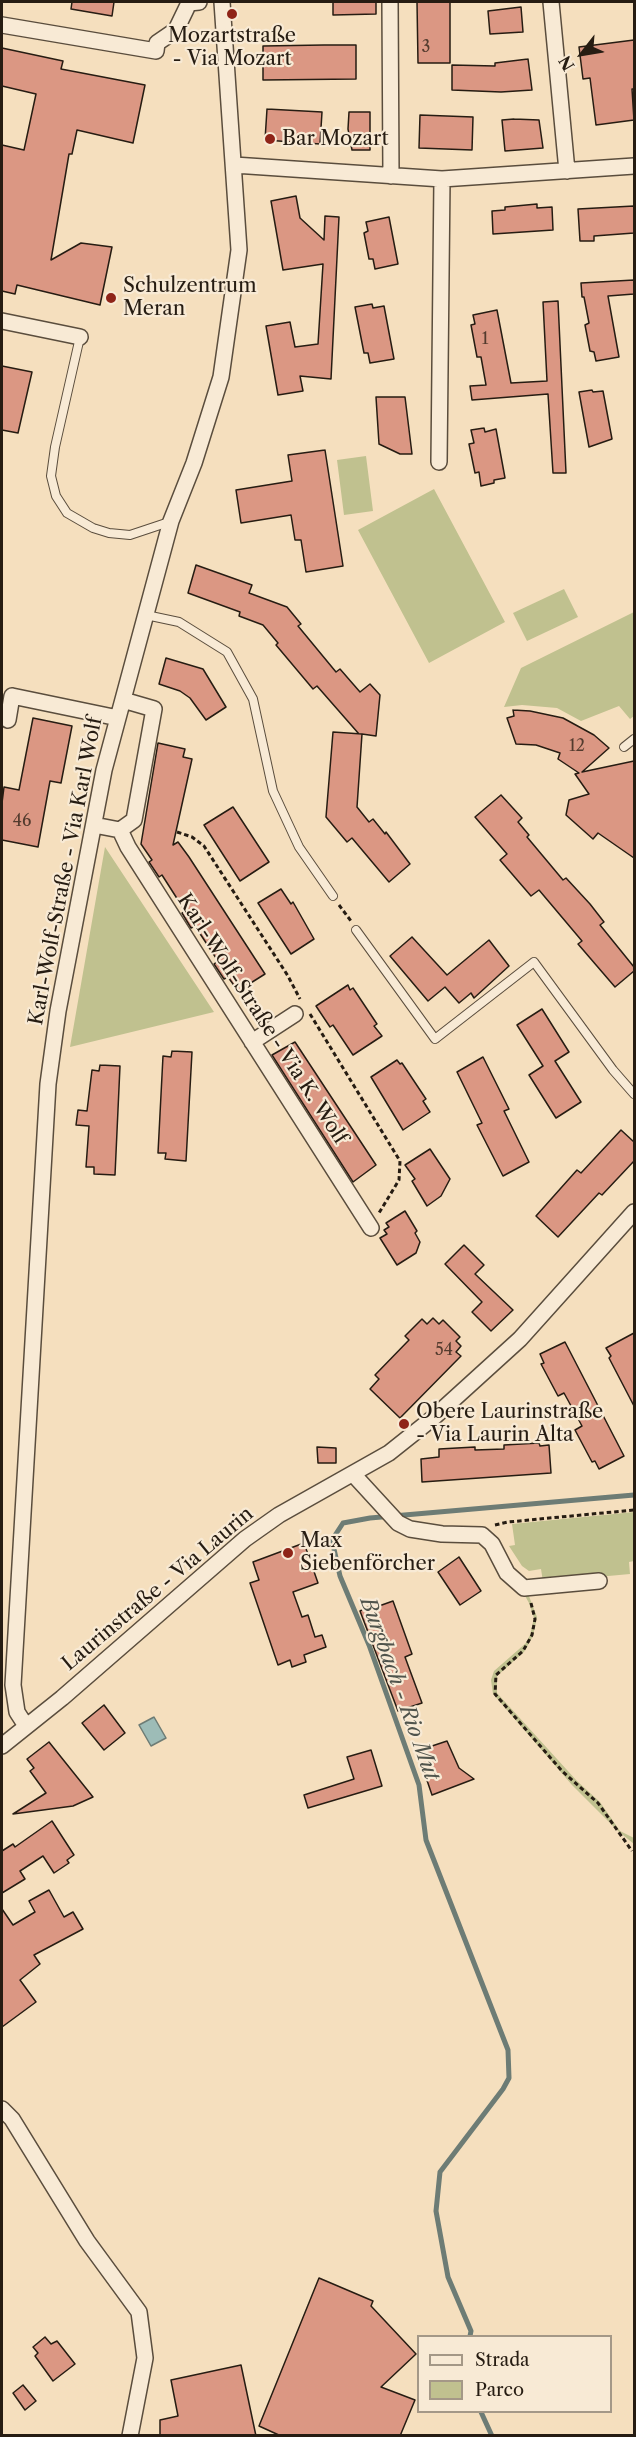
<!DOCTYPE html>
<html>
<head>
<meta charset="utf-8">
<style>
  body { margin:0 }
  #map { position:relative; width:636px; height:2437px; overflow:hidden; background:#f5dfbe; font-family:"Libre Caslon Text",serif }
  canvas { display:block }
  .frame { position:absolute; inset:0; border:3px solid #261c12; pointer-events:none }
  .legend { position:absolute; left:417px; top:2335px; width:195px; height:78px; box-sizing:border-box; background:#f8ead5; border:2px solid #a49887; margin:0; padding:8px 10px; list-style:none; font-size:18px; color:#261c12 }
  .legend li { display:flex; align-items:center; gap:12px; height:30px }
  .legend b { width:30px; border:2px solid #a49887 }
  .north { position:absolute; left:552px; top:24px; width:60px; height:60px; -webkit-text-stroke:4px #f8ead5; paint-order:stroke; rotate:239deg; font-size:16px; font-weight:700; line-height:24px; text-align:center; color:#261c12 }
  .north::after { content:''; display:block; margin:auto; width:21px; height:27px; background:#261c12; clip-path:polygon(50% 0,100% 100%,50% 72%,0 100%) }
</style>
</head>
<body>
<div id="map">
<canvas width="636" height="2437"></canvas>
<div class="frame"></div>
<ul class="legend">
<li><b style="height:8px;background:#f8ead5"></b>Strada</li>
<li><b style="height:16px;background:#c0c18f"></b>Parco</li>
</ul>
<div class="north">N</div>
</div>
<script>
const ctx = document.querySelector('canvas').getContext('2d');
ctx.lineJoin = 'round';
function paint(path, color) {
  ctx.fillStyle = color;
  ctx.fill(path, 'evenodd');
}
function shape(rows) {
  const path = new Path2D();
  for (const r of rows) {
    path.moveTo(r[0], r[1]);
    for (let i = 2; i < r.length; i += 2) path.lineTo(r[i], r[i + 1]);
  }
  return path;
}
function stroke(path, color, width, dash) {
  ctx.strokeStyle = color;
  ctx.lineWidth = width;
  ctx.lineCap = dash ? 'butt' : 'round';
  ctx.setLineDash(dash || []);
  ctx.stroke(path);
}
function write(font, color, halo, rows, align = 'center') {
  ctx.font = font + ' "Libre Caslon Text",serif';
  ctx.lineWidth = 4.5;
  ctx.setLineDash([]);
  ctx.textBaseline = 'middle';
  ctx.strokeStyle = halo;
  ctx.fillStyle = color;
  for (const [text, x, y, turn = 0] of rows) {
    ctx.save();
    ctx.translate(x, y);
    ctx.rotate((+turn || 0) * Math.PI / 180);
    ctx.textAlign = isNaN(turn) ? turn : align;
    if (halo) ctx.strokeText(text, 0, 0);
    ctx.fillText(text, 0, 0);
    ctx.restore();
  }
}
paint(shape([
  [366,456,373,511,344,515,337,460],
  [434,489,505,622,429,663,358,530],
  [564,589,578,617,527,641,513,613],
  [634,612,634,716,630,719,619,706,581,721,557,708,522,705,504,707,521,668],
  [105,847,214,1012,70,1047],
  [634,1512,634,1561,629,1562,630,1574,543,1582,541,1569,529,1571,522,1566,509,1546,515,1545,512,1524],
  [527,1591,537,1617,533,1636,524,1652,497,1676,497,1693,577,1781,600,1802,620,1831,634,1838,634,1844,618,1831,572,1785,493,1694,491,1680,494,1671,526,1643,530,1635,534,1618,529,1603,524,1594]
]), '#c0c18f');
const water = shape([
  [154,1717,166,1738,151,1746,139,1725,154,1717]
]);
paint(water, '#9dbcb7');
stroke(water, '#6d7c75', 1.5);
stroke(shape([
  [470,2336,471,2331,448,2277,436,2211,440,2172,503,2089,509,2078,508,2050,426,1840,419,1785,369,1645,340,1576,332,1540,343,1523,370,1518,634,1495],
  [481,2412,492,2436]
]), '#6d7c75', 5);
const building = shape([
  [72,2,114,2,112,16,71,9,72,2],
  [333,2,376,2,376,14,333,15,333,2],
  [417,2,450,2,450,63,418,63,417,2],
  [521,7,523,32,490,34,488,11,521,7],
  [634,40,634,89,632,89,634,120,596,125,590,78,583,79,579,47,634,40],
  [324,45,356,45,356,79,263,80,263,46,324,45],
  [2,48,63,61,61,69,145,85,133,143,77,130,72,154,69,154,51,260,81,243,112,247,100,305,17,285,15,294,2,291,2,145,24,150,36,94,2,86,2,48],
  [528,59,532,90,501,92,452,90,452,65,495,66,495,63,528,59],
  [267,109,322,112,320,144,265,140,267,109],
  [349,112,370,112,370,150,352,150,348,129,349,112],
  [420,115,473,117,472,150,419,148,420,115],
  [514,119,539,120,543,148,505,151,502,120,514,119],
  [296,196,300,218,324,240,325,216,339,217,331,379,300,376,303,391,278,395,266,326,290,322,295,347,318,344,323,264,283,270,271,201,296,196],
  [537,204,537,208,552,207,553,230,493,234,492,211,505,210,505,207,537,204],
  [634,206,634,233,594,236,594,241,580,241,578,209,634,206],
  [389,217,398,264,375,269,373,259,369,259,364,233,368,231,366,222,389,217],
  [634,280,634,294,608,296,619,357,596,361,594,352,590,351,585,325,589,323,584,297,582,297,581,283,634,280],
  [558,301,566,473,553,473,548,394,472,400,470,386,486,385,481,357,477,357,471,325,475,324,473,315,497,310,511,383,547,381,543,302,558,301],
  [372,304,373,308,384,306,394,359,370,363,368,353,364,353,355,307,372,304],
  [2,366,32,372,18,433,2,430,2,366],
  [592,390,593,392,603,391,612,439,589,447,579,392,592,390],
  [376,397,405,397,412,454,400,454,379,444,376,397],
  [484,428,485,432,496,429,505,478,494,480,494,483,481,486,479,472,475,473,469,444,474,443,471,430,484,428],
  [325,450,343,566,306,572,301,540,295,540,291,515,241,523,236,490,292,481,288,455,325,450],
  [196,565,252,585,249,593,287,607,301,624,298,626,336,672,340,669,360,692,370,684,380,695,376,736,362,734,357,807,369,822,373,819,385,834,386,832,410,864,389,882,352,838,347,842,326,817,333,732,362,734,359,734,317,686,313,689,276,645,278,643,263,625,239,616,240,612,188,593,196,565],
  [166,658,203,669,226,707,206,720,190,698,180,691,159,684,166,658],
  [513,710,530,711,563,718,594,735,609,748,582,772,634,761,634,858,598,833,593,839,566,815,569,800,589,794,575,774,579,773,558,759,560,753,536,745,516,744,507,718,514,716,513,710],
  [33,718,72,726,61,783,50,781,38,847,2,840,2,803,4,787,19,790,33,718],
  [158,743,185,749,183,757,192,759,173,845,178,842,189,857,265,974,238,991,228,977,224,979,214,964,218,961,195,926,191,928,182,913,185,911,162,875,159,877,149,862,152,860,141,844,158,743],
  [501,795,522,818,518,822,529,835,527,837,563,880,566,878,590,904,604,922,600,925,634,967,634,971,615,987,578,944,582,941,539,890,531,896,500,860,507,854,475,817,501,795],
  [233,807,269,862,240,881,204,825,233,807],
  [281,889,291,904,293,902,314,939,291,954,258,903,281,889],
  [412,937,447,975,489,940,509,966,474,998,471,993,459,1003,445,987,428,1001,390,956,412,937],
  [348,985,350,990,353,988,377,1024,374,1026,382,1036,353,1055,333,1025,330,1027,316,1006,348,985],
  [542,1009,569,1052,555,1061,581,1102,556,1118,529,1075,543,1066,517,1025,542,1009],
  [295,1042,376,1165,353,1182,272,1055,295,1042],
  [172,1051,192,1052,186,1161,165,1159,166,1153,158,1153,163,1056,171,1057,172,1051],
  [483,1057,509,1109,504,1111,529,1162,503,1176,477,1125,482,1123,457,1072,483,1057],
  [397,1060,400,1064,402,1063,426,1099,423,1101,430,1112,403,1130,371,1077,397,1060],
  [100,1065,120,1066,115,1175,94,1174,94,1167,86,1167,89,1126,76,1125,78,1110,87,1111,92,1070,99,1071,100,1065],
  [621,1130,634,1142,634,1161,602,1195,599,1193,558,1237,536,1216,577,1170,581,1173,621,1130],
  [430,1149,450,1179,441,1196,427,1206,412,1181,415,1179,405,1165,430,1149],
  [405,1211,417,1231,415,1233,420,1242,416,1253,397,1265,380,1238,387,1234,384,1230,389,1227,386,1223,405,1211],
  [464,1245,484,1265,475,1274,513,1310,491,1331,472,1312,482,1302,445,1264,464,1245],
  [433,1318,439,1324,443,1320,460,1337,456,1341,461,1346,456,1352,461,1356,400,1418,370,1389,379,1379,375,1375,409,1340,405,1336,422,1319,427,1324,433,1318],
  [634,1333,634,1406,609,1358,611,1356,606,1348,634,1333],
  [565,1342,624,1456,599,1469,595,1461,592,1462,575,1430,582,1426,564,1393,558,1396,541,1364,544,1363,540,1354,565,1342],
  [539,1443,540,1446,549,1445,551,1473,422,1482,421,1459,439,1457,439,1449,475,1447,475,1450,504,1449,504,1445,539,1443],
  [317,1447,336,1448,336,1463,318,1463,317,1447],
  [304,1543,318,1583,293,1592,302,1617,308,1615,315,1637,322,1635,326,1647,304,1655,306,1662,292,1667,290,1660,278,1665,250,1583,259,1580,253,1562,304,1543],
  [459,1557,481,1591,460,1605,438,1572,459,1557],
  [393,1601,412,1654,405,1657,422,1703,398,1711,360,1611,378,1602,379,1606,393,1601],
  [104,1705,125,1733,104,1750,82,1723,104,1705],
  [447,1741,459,1768,474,1779,432,1795,417,1751,447,1741],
  [49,1742,93,1797,73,1806,13,1814,46,1793,30,1771,34,1768,27,1759,49,1742],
  [371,1750,382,1786,308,1808,304,1795,354,1779,347,1757,371,1750],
  [52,1821,74,1855,67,1860,69,1863,54,1873,43,1856,20,1871,25,1879,2,1893,2,1851,13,1844,15,1847,52,1821],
  [49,1890,64,1917,73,1912,83,1929,34,1955,40,1964,20,1980,36,2002,2,2027,2,1909,13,1925,35,1912,29,1901,49,1890],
  [319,2278,373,2301,371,2306,416,2354,381,2387,415,2400,400,2436,281,2436,259,2426,319,2278],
  [45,2337,51,2344,57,2341,75,2364,53,2381,35,2356,38,2353,33,2347,45,2337],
  [241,2365,256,2436,160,2436,160,2420,178,2416,171,2380,241,2365],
  [23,2385,36,2401,25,2410,13,2393,23,2385]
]);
paint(building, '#db9783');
stroke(building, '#261c12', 1.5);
const lane = shape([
  [80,337,55,447,51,476,56,496,67,513,93,528,109,533,130,535,169,522],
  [146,615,179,622,227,652,253,699,273,791,299,847,333,896],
  [624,747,634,739],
  [356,930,435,1039,534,962,613,1070,634,1094]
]);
const street = shape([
  [390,2,391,176],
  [551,2,567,171],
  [2,25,156,51,157,43,176,30,189,3,199,2],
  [234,165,442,179,634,166],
  [2,321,80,337],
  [439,462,442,179],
  [8,720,12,696,118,718],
  [94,825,120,830,128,847,371,1228],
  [120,830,134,820,154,709,123,700],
  [252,1042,295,1014],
  [353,1474,398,1523,410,1529,442,1534,482,1535,492,1544,507,1573,524,1588,599,1581],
  [26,1726,17,1712,13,1685,48,1084,58,1011,104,770,171,521,194,463,221,377,239,250,222,2],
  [2,1746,62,1698,245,1539,279,1515,389,1453,433,1418,520,1339,634,1212],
  [2,2109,12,2119,87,2241,139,2312,145,2358,130,2436]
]);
stroke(lane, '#5a4d3d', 10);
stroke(street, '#5a4d3d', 18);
stroke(shape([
  [177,832,192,837,204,846,288,976,300,999],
  [339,905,351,921],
  [310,1014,400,1161,399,1180,379,1213],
  [495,1525,508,1522,634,1510],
  [531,1603,535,1619,532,1635,523,1651,496,1675,495,1694,562,1771,598,1803,632,1851]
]), '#261c12', 3, [4.5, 3]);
stroke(lane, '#f8ead5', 8);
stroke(street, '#f8ead5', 15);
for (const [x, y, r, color] of [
  [232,14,6,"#8f2418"],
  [270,139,6,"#8f2418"],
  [111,298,6,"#8f2418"],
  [404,1424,6,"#8f2418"],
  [288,1553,6,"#8f2418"]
]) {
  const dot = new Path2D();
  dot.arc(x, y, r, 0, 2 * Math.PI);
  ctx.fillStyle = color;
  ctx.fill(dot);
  stroke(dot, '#f8ead5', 2);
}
write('16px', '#533b2e', null, [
  ["3",426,47],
  ["1",485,339],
  ["12",577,746],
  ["46",22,821],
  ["54",444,1350]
]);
write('20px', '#261c12', '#f8ead5', [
  ["Mozartstraße",232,36,"center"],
  ["- Via Mozart",232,59,"center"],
  ["Bar Mozart",282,139],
  ["Schulzentrum",123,286],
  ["Meran",123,309],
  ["Obere Laurinstraße",416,1412],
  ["- Via Laurin Alta",416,1435],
  ["Max",300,1541],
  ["Siebenförcher",300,1564]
], 'left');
write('20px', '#261c12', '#f8ead5', [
  ["Karl-Wolf-Straße - Via Karl Wolf",66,871,-79],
  ["Karl-Wolf-Straße - Via K. Wolf",262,1019,57],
  ["Laurinstraße - Via Laurin",158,1589,-40]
]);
write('italic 21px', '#50544c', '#f8ead5', [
  ["Burgbach - Rio Mut",399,1689,70]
]);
</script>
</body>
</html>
